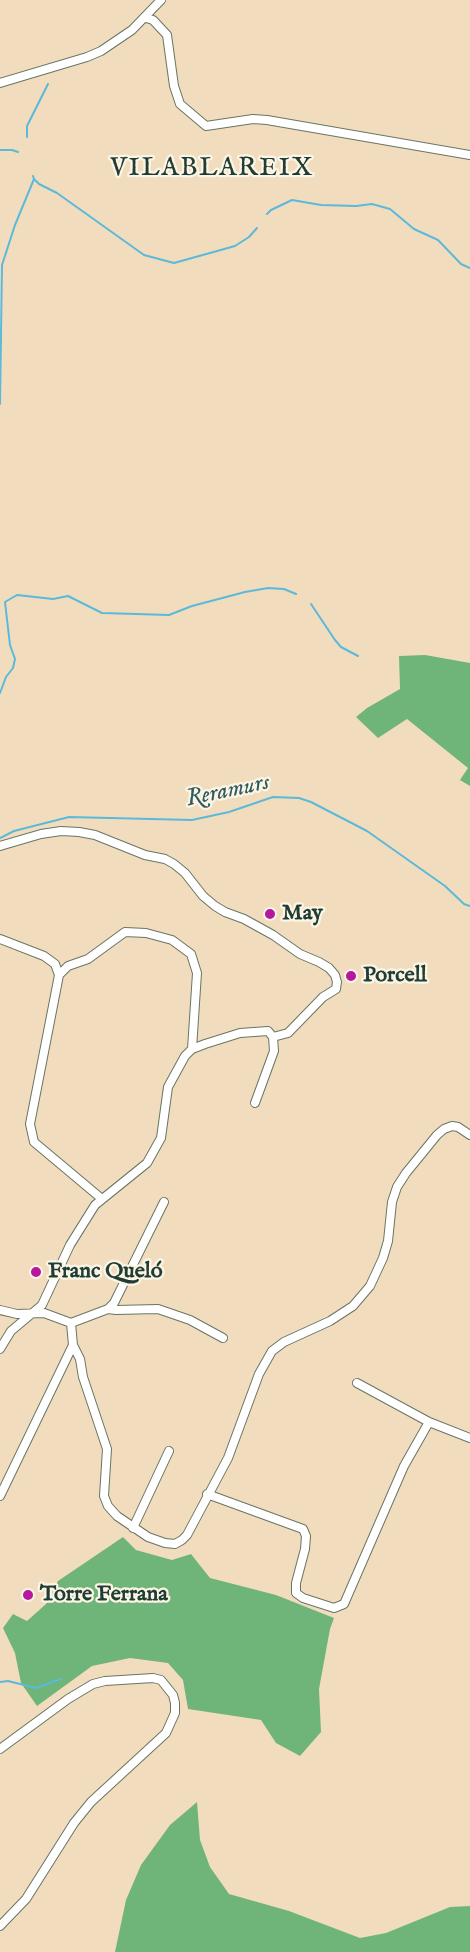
<!DOCTYPE html>
<html>
<head>
<meta charset="utf-8">
<style>
  body { margin:0 }
  canvas { display:block; background:#f1ddbd }
</style>
</head>
<body>
<canvas width="470" height="1952"></canvas>
<script>
const ctx = document.querySelector('canvas').getContext('2d');
ctx.lineJoin = 'round';
function paint(path, color) {
  ctx.fillStyle = color;
  ctx.fill(path, 'evenodd');
}
function shape(rows) {
  const path = new Path2D();
  for (const r of rows) {
    path.moveTo(r[0], r[1]);
    for (let i = 2; i < r.length; i += 2) path.lineTo(r[i], r[i + 1]);
  }
  return path;
}
function stroke(path, color, width, dash) {
  ctx.strokeStyle = color;
  ctx.lineWidth = width;
  ctx.lineCap = dash ? 'butt' : 'round';
  ctx.setLineDash(dash || []);
  ctx.stroke(path);
}
function write(font, color, halo, rows, align = 'center') {
  ctx.font = font + ' "IM FELL English",serif';
  ctx.lineWidth = 4.5;
  ctx.setLineDash([]);
  ctx.textBaseline = 'middle';
  ctx.strokeStyle = halo;
  ctx.fillStyle = color;
  for (const [text, x, y, turn = 0] of rows) {
    ctx.save();
    ctx.translate(x, y);
    ctx.rotate((+turn || 0) * Math.PI / 180);
    ctx.textAlign = isNaN(turn) ? turn : align;
    if (halo) ctx.strokeText(text, 0, 0);
    ctx.fillText(text, 0, 0);
    ctx.restore();
  }
}
paint(shape([
  [425,655,470,663,470,786,460,780,468,768,407,719,378,738,356,717,367,708,400,689,399,656],
  [123,1537,136,1550,172,1560,191,1554,210,1578,276,1595,334,1618,330,1629,319,1689,321,1732,300,1756,276,1743,261,1720,188,1709,183,1680,168,1663,130,1658,92,1666,37,1706,21,1683,15,1653,3,1628,13,1614,27,1621,46,1604,58,1581],
  [197,1802,200,1840,210,1867,229,1894,289,1911,360,1938,386,1933,450,1907,470,1906,470,1952,115,1952,126,1900,141,1865,170,1825]
]), '#6fb57a');
stroke(shape([
  [27,137,27,126,48,84],
  [0,150,12,150,18,152],
  [34,179,39,184,57,193,144,255,174,263,235,246,249,237,257,228],
  [267,214,271,210,292,200,321,205,356,206,372,204,390,209,414,229,438,240,461,264,470,268],
  [0,404,2,265,15,225,34,179,33,176],
  [311,604,335,640,341,647,358,656],
  [0,693,6,677,13,668,15,659,10,645,5,602,17,595,53,599,68,596,102,613,169,615,192,606,245,592,268,588,284,589,296,594],
  [0,838,14,831,69,817,192,820,229,812,273,797,299,798,311,802,367,831,445,886,464,904,470,906],
  [0,1682,8,1681,36,1688,61,1679]
]), '#5cb9da', 2);
const minor = shape([
  [146,18,153,20,167,35,174,86,180,104,206,126,253,119,267,120,470,155],
  [0,83,87,57,101,51,132,30,161,0],
  [0,846,41,834,61,831,79,832,95,835,145,855,165,859,174,864,185,873,203,896,215,906,225,912,244,919,273,935,300,954,319,962,329,968,335,975,337,982,336,989,323,997,288,1033,273,1037,268,1031,240,1033,205,1044,192,1049,185,1056,168,1087,161,1138,147,1163,95,1205,70,1245,42,1305,11,1331,0,1349],
  [0,939,44,956,55,964,59,975],
  [255,1103,274,1051,273,1037],
  [102,1199,34,1142,30,1124,59,975,68,966,88,959,125,932,146,933,172,940,191,954,197,973,192,1049],
  [108,1309,116,1310,158,1309,190,1320,223,1338],
  [0,1310,17,1314,44,1313,71,1323,73,1345,0,1496],
  [71,1323,108,1309,114,1303,164,1202],
  [73,1345,80,1359,83,1377,107,1449,104,1496,108,1506,117,1516,148,1537,165,1543,175,1544,182,1540,187,1535,228,1458,259,1374,272,1351,284,1342,330,1321,353,1306,370,1286,383,1258,388,1241,392,1202,397,1187,406,1173,437,1135,444,1129,452,1126,458,1127,470,1135],
  [357,1383,429,1422],
  [207,1494,303,1529,306,1536,305,1549,296,1583,296,1593,303,1598,334,1608,344,1604,404,1466,429,1422,470,1438],
  [133,1528,169,1451],
  [0,1749,68,1699,93,1684,105,1681,153,1678,161,1680,173,1695,175,1703,175,1713,166,1733,91,1802,74,1823,26,1899,0,1926]
]);
stroke(minor, '#687564', 10);
stroke(minor, '#fff', 8);
for (const [x, y, r, color] of [
  [270,914,6,"#b5179e"],
  [351,976,6,"#b5179e"],
  [36,1272,6,"#b5179e"],
  [28,1595,6,"#b5179e"]
]) {
  const dot = new Path2D();
  dot.arc(x, y, r, 0, 2 * Math.PI);
  ctx.fillStyle = color;
  ctx.fill(dot);
  stroke(dot, '#fcf5e5', 2);
}
write('bold 22px', '#1f3d34', '#fcf5e5', [
  ["May",282,914],
  ["Porcell",363,976],
  ["Franc Queló",48,1272],
  ["Torre Ferrana",40,1595]
], 'left');
write('italic 24px', '#2e5c5e', '#fcf5e5', [
  ["Reramurs",228,792,-12]
]);
ctx.letterSpacing = '1.5px';
write('26px', '#1f3d34', '#fcf5e5', [
  ["VILABLAREIX",212,170]
]);
ctx.letterSpacing = '0px';
</script>
</body>
</html>
